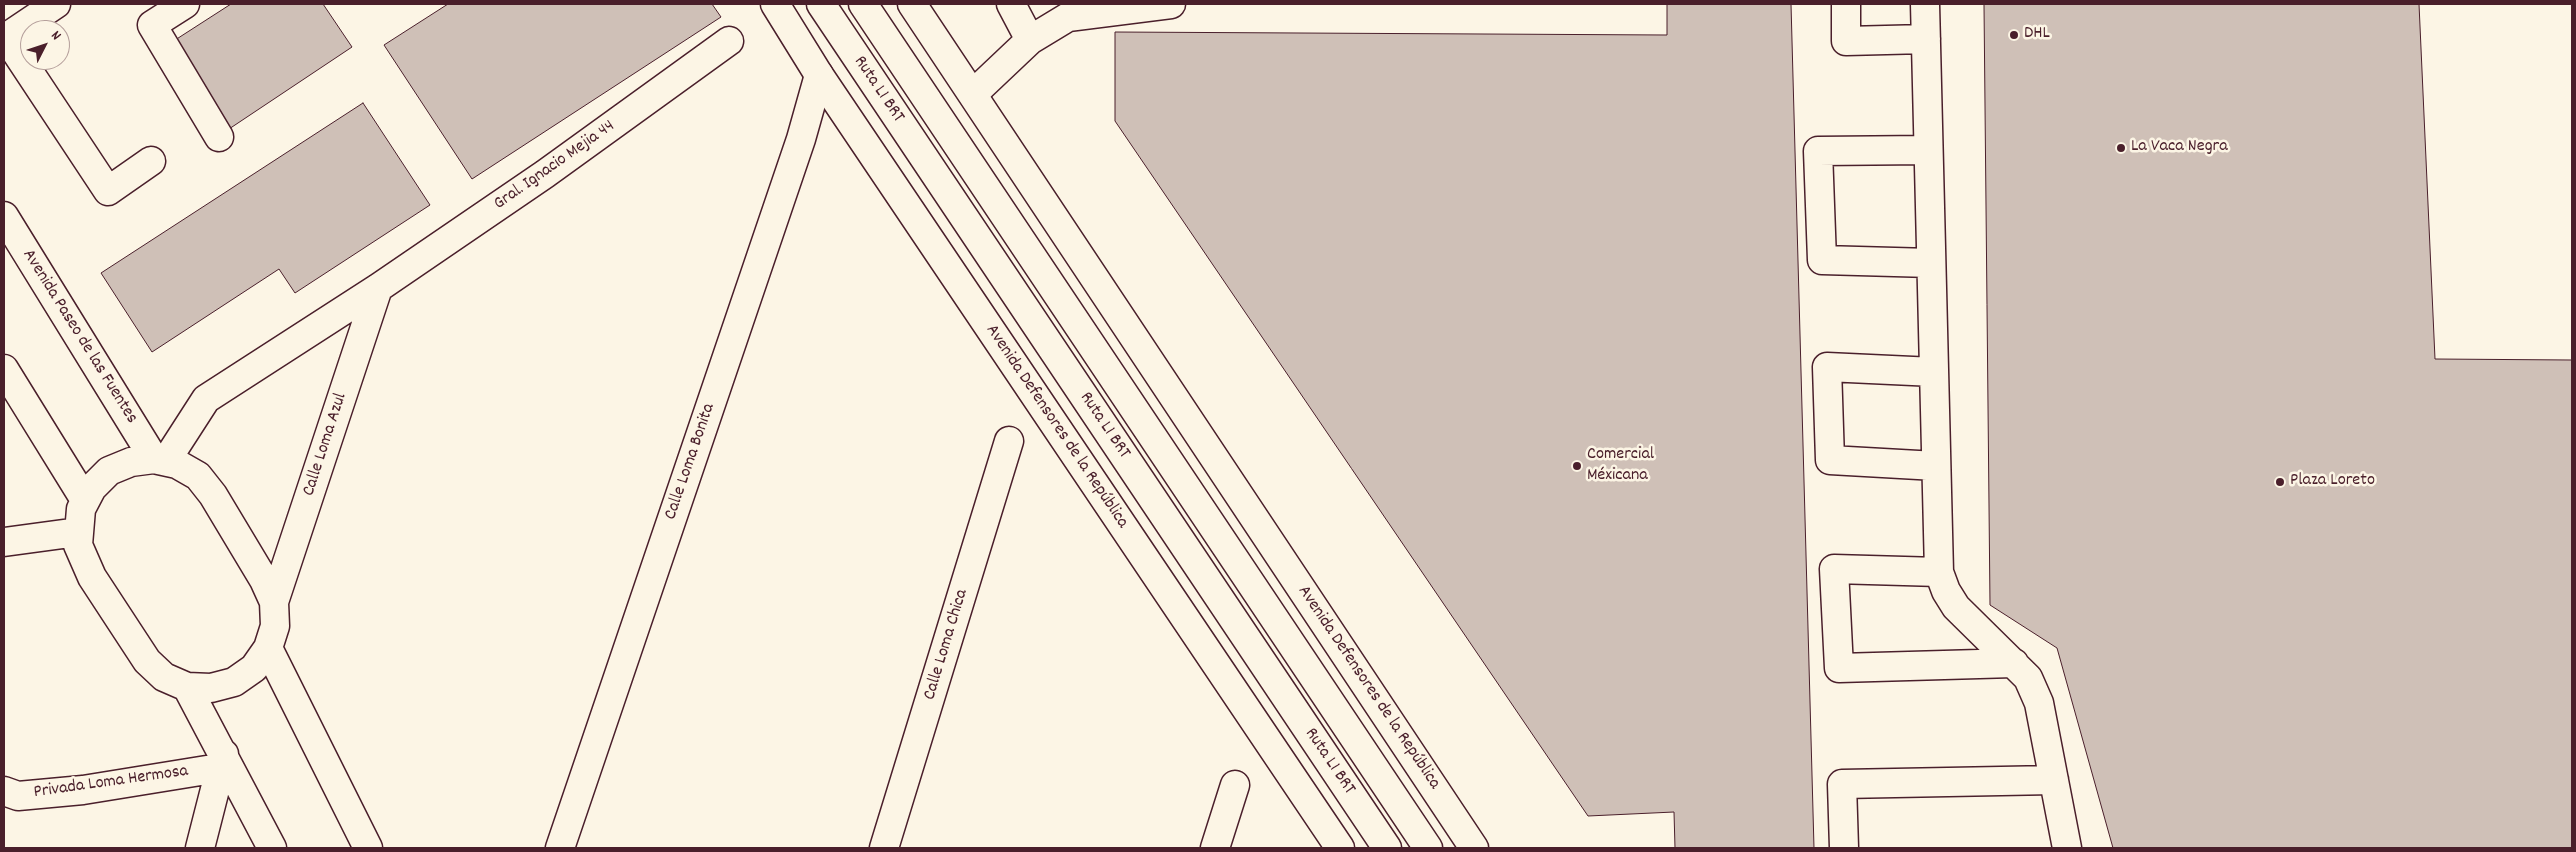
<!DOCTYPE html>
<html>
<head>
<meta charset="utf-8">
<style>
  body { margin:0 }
  #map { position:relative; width:2576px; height:852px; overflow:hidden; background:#fcf5e5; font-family:Dekko,sans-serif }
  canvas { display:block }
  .frame { position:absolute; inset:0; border:5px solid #4a1f2b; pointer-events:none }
  .north { position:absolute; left:20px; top:20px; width:50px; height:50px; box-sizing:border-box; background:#fcf5e5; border:1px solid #b59f9b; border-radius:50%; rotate:49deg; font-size:14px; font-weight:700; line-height:20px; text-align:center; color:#4a1f2b }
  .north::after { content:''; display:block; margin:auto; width:18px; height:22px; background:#4a1f2b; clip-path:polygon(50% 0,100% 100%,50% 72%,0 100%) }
</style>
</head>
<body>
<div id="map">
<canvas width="2576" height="852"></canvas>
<div class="frame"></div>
<div class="north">N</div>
</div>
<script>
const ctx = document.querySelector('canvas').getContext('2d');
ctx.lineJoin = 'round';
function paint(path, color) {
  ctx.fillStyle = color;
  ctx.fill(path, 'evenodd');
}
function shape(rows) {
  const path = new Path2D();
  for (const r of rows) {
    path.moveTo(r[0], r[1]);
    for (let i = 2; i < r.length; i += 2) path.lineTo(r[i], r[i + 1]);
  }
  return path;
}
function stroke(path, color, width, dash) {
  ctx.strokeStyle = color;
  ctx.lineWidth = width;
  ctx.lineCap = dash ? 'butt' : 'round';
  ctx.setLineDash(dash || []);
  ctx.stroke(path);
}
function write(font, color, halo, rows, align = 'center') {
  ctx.font = font + ' Dekko,sans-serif';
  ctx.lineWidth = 5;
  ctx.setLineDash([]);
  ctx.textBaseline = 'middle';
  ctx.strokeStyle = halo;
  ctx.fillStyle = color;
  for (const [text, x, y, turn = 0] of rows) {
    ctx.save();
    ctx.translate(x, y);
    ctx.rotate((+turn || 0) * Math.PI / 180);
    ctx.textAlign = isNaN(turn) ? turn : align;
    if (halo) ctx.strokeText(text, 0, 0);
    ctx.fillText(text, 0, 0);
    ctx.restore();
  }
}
const building = shape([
  [231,4,323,4,352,47,229,129,172,42,231,4],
  [448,4,712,4,721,17,472,179,384,45,448,4],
  [1667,4,1791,4,1814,848,1675,848,1674,812,1588,816,1115,121,1115,32,1667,35,1667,4],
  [1984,4,2419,4,2435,359,2572,360,2572,848,2113,848,2057,648,1990,605,1984,4],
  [363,103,430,205,295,293,279,269,152,352,101,273,363,103]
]);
paint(building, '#cfc0b7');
stroke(building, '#4a1f2b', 1);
const minor = shape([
  [185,4,152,25,219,137],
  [821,4,1387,848],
  [863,4,1428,848],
  [1011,4,1030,40],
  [1846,4,1846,41,1926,39],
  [1925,4,1939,572,1946,591,1956,607,2028,678,2039,703,2067,848],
  [6,37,108,191,151,161],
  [4,39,56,4],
  [974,93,1030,40,1068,17,1171,4],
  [1928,150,1818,151,1822,260,1931,263],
  [4,216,154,459],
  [4,369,85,500],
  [1934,372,1827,367,1830,460,1936,466],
  [154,459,177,464,198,476,213,495,264,580,274,602,275,626,268,648,254,668,234,682,211,688,187,687,164,677,147,661,92,577,78,545,81,509,92,488,109,471,131,462,154,459],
  [166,461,206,399,378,288,545,174,729,41],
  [4,542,78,532],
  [1939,572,1834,569,1839,668,2014,663],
  [274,602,378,288],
  [268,648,368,848],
  [187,687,272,848],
  [4,791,18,796,83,790,219,768],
  [200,848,224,754],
  [560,848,801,139,819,75],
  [884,848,1009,441],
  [1215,848,1235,785],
  [1844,848,1842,784,2054,780]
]);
const major = shape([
  [775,4,819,75,1340,848],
  [912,4,1474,848]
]);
stroke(minor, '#4a1f2b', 31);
stroke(major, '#4a1f2b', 31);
stroke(minor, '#fcf5e5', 28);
stroke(major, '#fcf5e5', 28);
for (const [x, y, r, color] of [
  [2014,35,5,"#4a1f2b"],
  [2121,148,5,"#4a1f2b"],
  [1577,466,5,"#4a1f2b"],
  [2280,482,5,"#4a1f2b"]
]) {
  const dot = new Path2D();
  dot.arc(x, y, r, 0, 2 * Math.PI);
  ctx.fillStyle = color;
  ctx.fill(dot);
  stroke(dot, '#fcf5e5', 2);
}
write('18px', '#4a1f2b', '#fcf5e5', [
  ["DHL",2024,35],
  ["La Vaca Negra",2131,148],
  ["Comercial",1587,456],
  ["Méxicana",1587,477],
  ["Plaza Loreto",2290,482]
], 'left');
write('18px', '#4a1f2b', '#fcf5e5', [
  ["Ruta L1 BRT",878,90,56],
  ["Gral. Ignacio Mejia 44",555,166,-35],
  ["Avenida Paseo de las Fuentes",79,337,58],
  ["Ruta L1 BRT",1104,426,56],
  ["Avenida Defensores de la República",1056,427,56],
  ["Calle Loma Azul",326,445,-72],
  ["Calle Loma Bonita",691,462,-71],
  ["Calle Loma Chica",947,645,-73],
  ["Avenida Defensores de la República",1368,688,56],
  ["Ruta L1 BRT",1329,762,56],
  ["Privada Loma Hermosa",111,783,-8]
]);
</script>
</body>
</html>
